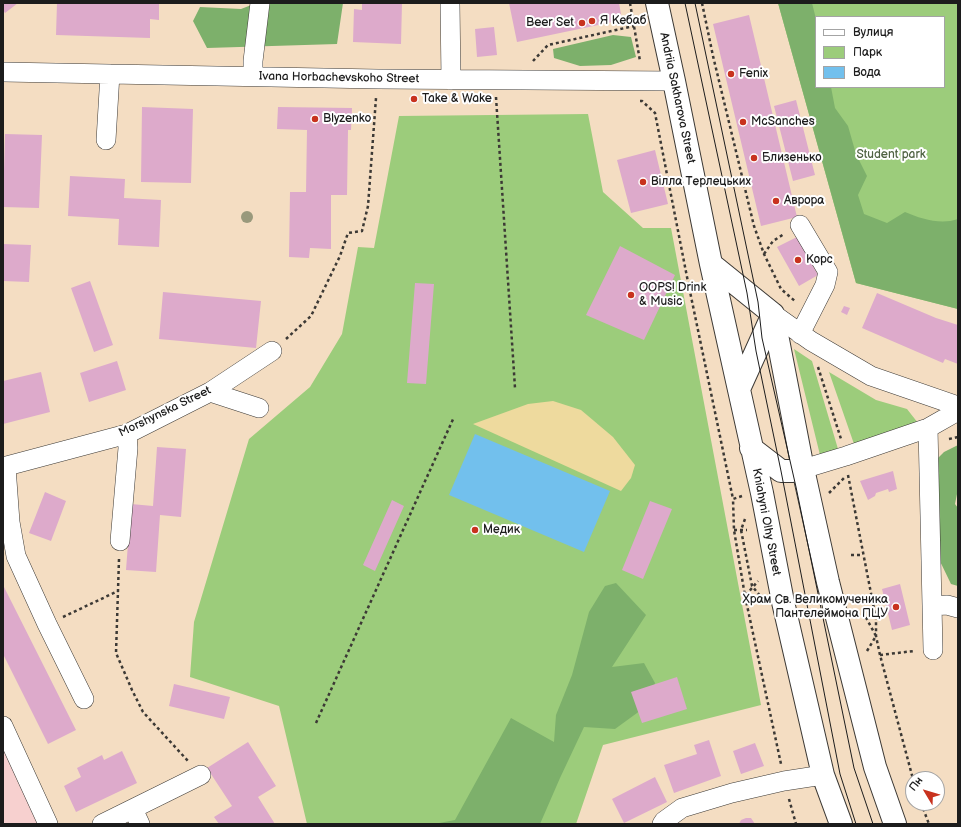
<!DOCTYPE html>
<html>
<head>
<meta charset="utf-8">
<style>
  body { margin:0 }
  #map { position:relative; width:961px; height:827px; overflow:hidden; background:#f4ddc2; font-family:"Balsamiq Sans",sans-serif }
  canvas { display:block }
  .frame { position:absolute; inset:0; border:4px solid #1c1c1c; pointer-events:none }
  .legend { position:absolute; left:815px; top:16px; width:130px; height:72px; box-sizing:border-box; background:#fff; border:1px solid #a4a4a4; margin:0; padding:5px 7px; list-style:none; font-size:12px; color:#1c1c1c }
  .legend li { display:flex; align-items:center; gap:8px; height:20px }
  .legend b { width:20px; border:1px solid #a4a4a4 }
  .north { position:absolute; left:905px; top:771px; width:40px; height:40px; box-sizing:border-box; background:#fff; border:1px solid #a4a4a4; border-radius:50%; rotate:308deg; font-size:11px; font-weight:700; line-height:16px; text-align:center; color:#1c1c1c }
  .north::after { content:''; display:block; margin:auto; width:14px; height:18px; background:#c8321e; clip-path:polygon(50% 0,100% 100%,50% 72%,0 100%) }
</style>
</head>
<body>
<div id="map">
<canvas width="961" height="827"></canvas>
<div class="frame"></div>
<ul class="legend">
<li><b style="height:5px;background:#fff"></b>Вулиця</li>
<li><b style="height:11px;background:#9ccc7b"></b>Парк</li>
<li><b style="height:11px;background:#72c0ed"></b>Вода</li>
</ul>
<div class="north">Пн</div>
</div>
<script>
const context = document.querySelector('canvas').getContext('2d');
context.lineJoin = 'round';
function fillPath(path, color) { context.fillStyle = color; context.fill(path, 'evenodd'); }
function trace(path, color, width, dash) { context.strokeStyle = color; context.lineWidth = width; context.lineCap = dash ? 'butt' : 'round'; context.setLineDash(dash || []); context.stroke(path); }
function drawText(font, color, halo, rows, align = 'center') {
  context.font = font + ' "Balsamiq Sans",sans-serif'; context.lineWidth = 4; context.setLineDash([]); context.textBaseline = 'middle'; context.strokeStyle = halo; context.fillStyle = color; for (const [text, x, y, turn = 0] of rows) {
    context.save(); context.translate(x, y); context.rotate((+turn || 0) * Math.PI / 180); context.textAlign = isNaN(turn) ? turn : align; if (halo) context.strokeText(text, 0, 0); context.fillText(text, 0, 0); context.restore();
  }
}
const built = new Path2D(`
  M3,748L41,824H3Z`);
const green = new Path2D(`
  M778,3H958V309L856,283ZM816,17H944V87H816Z
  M588,114L603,192L643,228H671L761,705L603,745L576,824H307L279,706L190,677L194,622L249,439L310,387L342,334L358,247L374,248L399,116Z
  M794,349L812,361L838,449L820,455Z
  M829,372L876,400L907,409L918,423L854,444Z`);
const forest = new Path2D(`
  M254,3H343L337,44L207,48L193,21L200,7L241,9L254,4Z
  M778,3H812L816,19V87H831L835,108L848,126L856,154L867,176L858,195L864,214L887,223L905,212C921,219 941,225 958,219V309L856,283Z
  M613,35L631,37L636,57L611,65L580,66L554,58L553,49Z
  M958,445V489L955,504L958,508V586L951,584L936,553L938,458L944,452Z
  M616,583L646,615L612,667L644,663L655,683L648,705L615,729L584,727L560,778L540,824H434L455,820L511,718L554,742L556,715L572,675L589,612L605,586Z`);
const sand = new Path2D(`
  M553,401L581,410L613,437L635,465L631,478L621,491L473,424L528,404Z`);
const water = new Path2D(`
  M475,434L610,491L584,552L449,495Z`);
const building = new Path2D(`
  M3,3H18L5,13L3,10Z
  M57,3H159V20L150,19V38L56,35Z
  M362,3H402L401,44L353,42L354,9L362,10Z
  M509,3H619L622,20L517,42Z
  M749,15L797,217L761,226L713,24Z
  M494,27L497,55L477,57L475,29Z
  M796,100L815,175L793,181L774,106Z
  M142,107L193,109L191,183L141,182Z
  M278,107L352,108L351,130H348L347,195H331V249L310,248L309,258L289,257L290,192H306L307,130L277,129Z
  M5,134L42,135L39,208L3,207Z
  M655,150L668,204L631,213L617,160Z
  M70,176L125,179L124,198L161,200L159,247L118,245L119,219L68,216Z
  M797,237L818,275L799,286L777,247Z
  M3,244L31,245L29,282L3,281Z
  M620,246L675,275L644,340L586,315Z
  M90,281L113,345L94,352L71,288Z
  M415,283L434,284L426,384L407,383Z
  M163,292L261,301L256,348L159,339Z
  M877,293L936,318L958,325V364L945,359L943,363L862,328Z
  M844,306L850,308L847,315L841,312Z
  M117,361L126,390L89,402L80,373Z
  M41,372L50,412L3,424V381Z
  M157,447L186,449L181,517L160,515L156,572L126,570L131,504L153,506Z
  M893,471L897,489L889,492L888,489L876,493L875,496L868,500L860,481Z
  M45,492L66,501L51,541L29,533Z
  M392,500L404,506L375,571L363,565Z
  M650,501L672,509L643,579L622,570Z
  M900,584L910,625L892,630L882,589Z
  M3,585L76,730L48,744L3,654Z
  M677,677L687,709L642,723L631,692Z
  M174,684L230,697L224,719L169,706Z
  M709,740L721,776L674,793L664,765L697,754L694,745Z
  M248,742L276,786L258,797L275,824H219L214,817L232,806L207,768Z
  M755,743L764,766L741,774L733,751Z
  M122,751L137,783L76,812L64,786L81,777L77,768L102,755L104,760Z
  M655,777L667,802L624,823L612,799Z
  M746,818H751L755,824H739L741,820Z`);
const path = new Path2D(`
  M630,3L640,61
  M702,3L713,56L754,226L764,254L781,289L796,302
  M533,61L548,45L634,26
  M496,97L515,388
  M640,101H642L655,113L688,282L733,499
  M764,254L773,241L784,234
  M286,339L311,316L340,256L348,233L362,231L368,206L376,98
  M818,367L841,439
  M949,439L958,437
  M848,475L876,619V636L880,655L913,779
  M829,493L845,477
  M742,496L733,499L734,530L745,596L781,764
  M745,519L741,530L752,586L761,597
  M734,530H747
  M851,555H863
  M119,559L116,653L132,690L143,712L188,761
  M746,595L758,581
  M863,612L876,636
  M63,617L118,591
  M867,651L876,636
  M880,655L914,651
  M316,723L454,417
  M789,799L796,824
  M921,803L929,824`);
const minor = new Path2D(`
  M450,3L451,80
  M3,72L378,79L674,81
  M253,76V61L260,3
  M106,140L110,74
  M773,314L811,341L871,376L958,406
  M800,334L825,285L828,272L800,225
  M210,392L259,408
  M928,428L933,650
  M3,467L127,434L210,392L272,351
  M6,467L10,522L16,556L47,624L84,699
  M803,469L846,456L928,428L958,411
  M120,541L128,448L127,434
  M932,606L947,605L958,608
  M3,726L48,824
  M133,809L140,824
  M102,824L201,775
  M662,824L664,821L682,808L732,793L784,781L823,775`);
const major = new Path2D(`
  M657,3L674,81L711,264L762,493L783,602L823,775L841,824
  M711,264L773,314
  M773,314L803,469L828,582L875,767L895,824
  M739,389L773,314
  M751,448L781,471H792L803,469`);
const tram = new Path2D(`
  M685,3L747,293L756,351L781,471L840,774L856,824
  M695,3L758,302L762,338L796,487L854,768L873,824`);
const trees = [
  [247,217]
];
const markers = [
  [592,21,4,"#c8321e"],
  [582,23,4,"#c8321e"],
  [731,74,4,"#c8321e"],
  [414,99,4,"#c8321e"],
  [315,119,4,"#c8321e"],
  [743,122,4,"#c8321e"],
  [754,158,4,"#c8321e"],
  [643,182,4,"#c8321e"],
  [776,201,4,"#c8321e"],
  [798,260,4,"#c8321e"],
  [631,295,4,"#c8321e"],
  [475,530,4,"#c8321e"],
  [896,607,4,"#c8321e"]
];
const poiNames = [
  ["Я Кебаб",600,21],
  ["Beer Set",574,23,"right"],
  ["Fenix",739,74],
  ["Take & Wake",422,99],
  ["Blyzenko",323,119],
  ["McSanches",751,122],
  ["Близенько",762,158],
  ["Вілла Терлецьких",651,182],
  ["Аврора",784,201],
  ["Корс",806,260],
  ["OOPS! Drink",639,288],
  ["& Music",639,302],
  ["Медик",483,530],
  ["Храм Св. Великомученика",888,600,"right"],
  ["Пантелеймона ПЦУ",888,614,"right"]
];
const streetNames = [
  ["Ivana Horbachevskoho Street",339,78,1],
  ["Andriia Sakharova Street",677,98,78],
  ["Morshynska Street",165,412,-26],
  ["Kniahyni Olhy Street",766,522,79]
];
const parkNames = [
  ["Student park",891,155]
];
fillPath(built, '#f7d0cf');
fillPath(green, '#9ccc7b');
fillPath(forest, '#7db06b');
fillPath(sand, '#eeda9e');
fillPath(water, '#72c0ed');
fillPath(building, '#ddaacb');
trace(minor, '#3c3935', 20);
trace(major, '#3c3935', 24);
trace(path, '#3c3935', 2.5, [3, 3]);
trace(minor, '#fff', 19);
trace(major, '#fff', 22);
trace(tram, '#1c1c1c', 1);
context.fillStyle = '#99997c';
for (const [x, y] of trees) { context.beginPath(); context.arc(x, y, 6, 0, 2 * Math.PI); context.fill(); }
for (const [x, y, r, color] of markers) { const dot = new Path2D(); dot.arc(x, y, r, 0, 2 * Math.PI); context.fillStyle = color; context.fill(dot); trace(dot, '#fff', 1.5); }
drawText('12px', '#1c1c1c', '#fff', poiNames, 'left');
drawText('12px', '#1c1c1c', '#fff', streetNames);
drawText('12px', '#4f6242', '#fff', parkNames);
</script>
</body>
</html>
